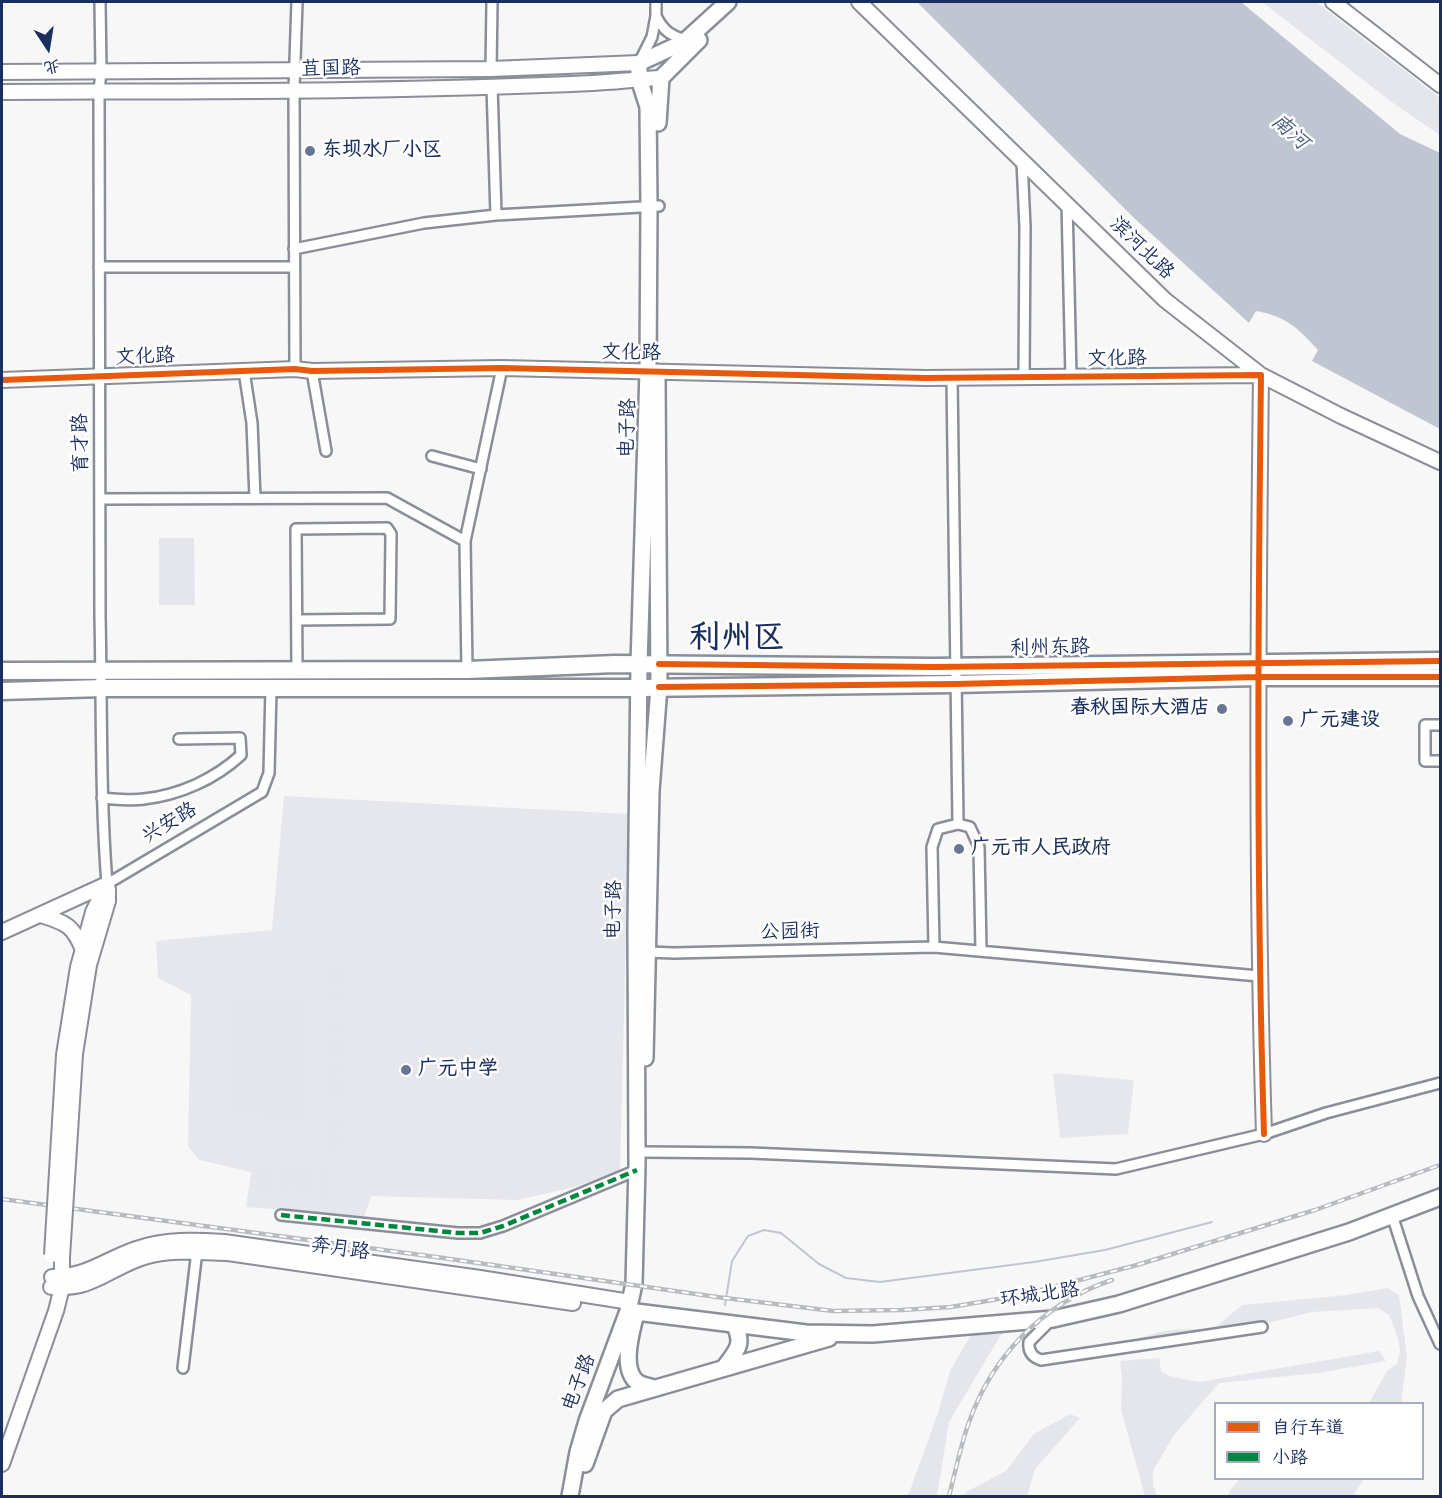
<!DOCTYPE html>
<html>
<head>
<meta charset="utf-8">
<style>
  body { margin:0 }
  #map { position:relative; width:1442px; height:1498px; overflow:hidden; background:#f7f7f8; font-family:Mynerve,"LXGW WenKai TC",sans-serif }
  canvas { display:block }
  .frame { position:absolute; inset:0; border:3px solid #1b2f5e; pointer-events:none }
  .legend { position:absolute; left:1214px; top:1402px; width:210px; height:78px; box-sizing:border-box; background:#fff; border:2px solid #a4acbf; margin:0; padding:8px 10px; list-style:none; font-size:18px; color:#1b2f5e }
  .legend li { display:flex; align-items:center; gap:12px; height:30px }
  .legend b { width:30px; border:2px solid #a4acbf }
  .north { position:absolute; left:18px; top:18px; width:60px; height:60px; -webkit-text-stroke:4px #fff; paint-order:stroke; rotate:168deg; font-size:16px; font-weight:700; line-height:24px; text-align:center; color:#1b2f5e }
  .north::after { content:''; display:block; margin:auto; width:21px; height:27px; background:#1b2f5e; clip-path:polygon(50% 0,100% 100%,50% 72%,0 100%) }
</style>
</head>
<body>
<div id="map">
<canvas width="1442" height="1498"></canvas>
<div class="frame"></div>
<ul class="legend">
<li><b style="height:8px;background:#e8590c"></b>自行车道</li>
<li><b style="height:8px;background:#00873e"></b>小路</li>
</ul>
<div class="north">北</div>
</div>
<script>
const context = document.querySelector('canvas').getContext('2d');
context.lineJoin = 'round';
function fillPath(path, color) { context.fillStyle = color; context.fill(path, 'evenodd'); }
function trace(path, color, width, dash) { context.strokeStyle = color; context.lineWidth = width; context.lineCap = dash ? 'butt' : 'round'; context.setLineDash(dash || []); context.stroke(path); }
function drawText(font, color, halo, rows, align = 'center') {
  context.font = font + ' Mynerve,"LXGW WenKai TC",sans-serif'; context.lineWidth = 5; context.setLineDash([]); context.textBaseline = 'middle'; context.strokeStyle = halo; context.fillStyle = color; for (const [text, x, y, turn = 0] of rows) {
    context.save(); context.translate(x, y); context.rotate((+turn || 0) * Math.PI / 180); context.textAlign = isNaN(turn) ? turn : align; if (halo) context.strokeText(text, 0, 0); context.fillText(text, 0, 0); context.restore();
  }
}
const built = new Path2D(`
  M284,796L629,814L620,1172L574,1187L518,1200L371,1196L364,1217L246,1207L251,1172L199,1160L188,1146L191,995L158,978L156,941L272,930Z
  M1053,1073L1134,1080L1128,1134L1060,1138Z`);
const green = new Path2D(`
  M1262,2H1316L1440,98V135L1393,103Z
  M159,538H194L195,605H159Z
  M329,968H345V985L329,986Z
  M329,988H345V1006H329Z
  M228,994L309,996L307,1119L226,1118Z
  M344,1018L345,1036H329L328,1019Z
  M344,1038V1056H328V1039Z
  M328,1058H344L345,1075L329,1076Z
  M328,1077H344V1095H328Z
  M327,1114H343V1131L327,1132Z
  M327,1133H343V1151H327Z
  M257,1165L275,1166L274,1198H257Z
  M277,1165H295L294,1198L277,1197Z
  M297,1166H314V1198H296Z
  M316,1167H334L333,1200L316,1199Z
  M1387,1288L1399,1295L1407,1357L1401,1403H1369L1387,1371L1397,1364L1400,1351L1398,1338L1389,1315L1378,1308L1312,1312L1260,1325L1131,1343C1147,1333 1167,1330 1185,1329C1195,1328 1204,1332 1213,1328C1222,1324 1233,1311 1243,1305L1347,1295Z
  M973,1331L1002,1333L949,1422L937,1496H908L938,1413L950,1371Z
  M1379,1351L1386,1361L1318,1373L1219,1383L1174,1435L1153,1471V1485L1157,1496H1145L1121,1410L1122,1378L1120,1361L1159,1358L1161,1371L1172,1377L1200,1382Z
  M1070,1414L1080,1418L1035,1469L1027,1496H964L966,1492L1006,1471L1034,1434Z
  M1240,1479V1478L1364,1479L1353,1496H1228L1231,1489Z`);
const water = new Path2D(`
  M917,2H1241L1400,134L1440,153V429L1312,361L1318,350C1299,329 1286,316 1256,311L1249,323L1134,218Z`);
const stream = new Path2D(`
  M725,1305L732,1261L748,1236L764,1230L781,1233L819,1264L846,1278L880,1282L1034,1262L1105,1250L1212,1222`);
const street = new Path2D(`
  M100,2L101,71L99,92L100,616C102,706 100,795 107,884L262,792L269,773L271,688
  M656,16V2
  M640,61L652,37L656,16C663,30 670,36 687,40
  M491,69L492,2
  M492,86L496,215
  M1022,161L1025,227L1024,378
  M1067,203L1071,377
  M294,249L424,223L496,215L659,206
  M99,267H294
  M295,369L294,90L297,2
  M244,371L252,423L255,498
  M312,371L326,451
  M952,378L958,824
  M432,456L481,469
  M100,499L387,498L465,541
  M297,620L390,619L391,534L387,528L296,529L297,670
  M467,670L465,541L502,368
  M1440,725H1425V761H1440
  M102,798C116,799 131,801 144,799C180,795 215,779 241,755L240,738L179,739
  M981,951L979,847L970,827L958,824L938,829L932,847L934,947L1259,976
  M648,952L674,953L934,947
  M644,1152L751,1153L1116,1169L1264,1134L1326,1113L1440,1083
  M281,1215L458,1233H480L503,1226L637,1170
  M1392,1215L1418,1296L1440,1344
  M1051,1320L1029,1342C1028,1351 1032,1357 1041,1360L1262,1327
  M183,1368L197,1251`);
const secondary = new Path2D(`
  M859,2L1165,300L1261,375L1341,416L1440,462
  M1333,2L1440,85
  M2,72L491,69L639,63
  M2,92C198,91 396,92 593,83C615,82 638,79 661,78
  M2,380L295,369L312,371L502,368L925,378L1261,375C1258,628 1256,881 1264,1134
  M41,915C66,923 73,925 83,950
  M2,932L107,884
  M75,1054L89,965L108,901V889
  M64,1055L78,967L93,912L107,884
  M52,1277C89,1276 104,1260 136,1249C165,1239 194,1240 224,1242L480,1278L630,1302
  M51,1287C62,1287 73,1288 84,1284C104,1278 123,1263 144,1257C171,1249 199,1252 228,1253L573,1303
  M2,1464L56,1311L62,1287V1257`);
const primary = new Path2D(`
  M658,123L661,78L699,40
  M645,1058L651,791L659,687L657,378
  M628,1311L806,1333L873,1334L1053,1319L1119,1304L1349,1232L1440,1197
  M636,1313C632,1330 620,1368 637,1382C641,1385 650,1387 655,1388
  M724,1368C736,1351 745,1345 734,1324
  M585,1464L604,1411L618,1399L829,1338
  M570,1496L578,1452L587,1421L628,1311L634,1284L637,1165L636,927L639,664L648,371L649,206L648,107L639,79V63L684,42L728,2`);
const highway = new Path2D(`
  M2,671L467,670L615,664L934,667L1440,661
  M2,691L103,688H640L955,684L1258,677H1440`);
const rail = new Path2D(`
  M2,1199L436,1257L717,1297L833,1311L902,1310L951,1307L1022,1295L1137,1265L1315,1210L1440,1165
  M949,1496C955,1473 960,1448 968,1425C991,1357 1043,1303 1112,1280`);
const secondaryBridge = new Path2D(`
  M52,1255L64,1055
  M62,1257L75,1054`);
const quiet = new Path2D(`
  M281,1215L458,1233H480L503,1226L637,1170`);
const cycleway = new Path2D(`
  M2,380L295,369L312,371L502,368L925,378L1261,375C1258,628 1256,881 1264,1134
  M659,664L934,667L1440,661
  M659,687L955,684L1258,677H1440`);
const markers = [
  [310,151,6,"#687594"],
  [1222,709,6,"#687594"],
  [1288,721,6,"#687594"],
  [959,849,6,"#687594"],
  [406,1070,6,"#687594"]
];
const streetNames = [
  ["苴国路",331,70,-1],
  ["滨河北路",1141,249,44],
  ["文化路",631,354,1],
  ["文化路",145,358,-2],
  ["文化路",1117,360,-1],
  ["电子路",629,428,-88],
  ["育才路",82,443,-91],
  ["利州东路",1050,649,-1],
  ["兴安路",170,824,-31],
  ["电子路",615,910,-89],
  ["公园街",790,933,-1],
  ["奔月路",340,1250,8],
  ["环城北路",1040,1296,-8],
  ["电子路",580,1383,-69]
];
const poiNames = [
  ["东坝水厂小区",322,151],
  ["春秋国际大酒店",1210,709,"right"],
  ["广元建设",1300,721],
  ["广元市人民政府",971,849],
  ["广元中学",418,1070]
];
const waterNames = [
  ["南河",1289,133,42]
];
const townNames = [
  ["利州区",737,640]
];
fillPath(built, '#e6e7ec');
fillPath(green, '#e5e6ec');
fillPath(water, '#c0c5d2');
trace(stream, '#c0c5d2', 2);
trace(street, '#8a8e97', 14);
trace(secondary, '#8a8e97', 18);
trace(primary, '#8a8e97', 20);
trace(highway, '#8a8e97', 21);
trace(street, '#fefefe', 9);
trace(secondary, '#fefefe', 14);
trace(primary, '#fefefe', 15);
trace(highway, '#fefefe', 16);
trace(rail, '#b8bbc0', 4.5);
trace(rail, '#fff', 2, [7]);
trace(secondaryBridge, '#8a8e97', 18, []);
trace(secondaryBridge, '#fefefe', 14);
trace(quiet, '#00873e', 4.5, [9, 4.5]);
trace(cycleway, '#e8590c', 6);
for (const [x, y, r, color] of markers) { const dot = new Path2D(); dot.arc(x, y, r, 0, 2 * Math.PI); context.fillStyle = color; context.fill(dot); trace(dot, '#fff', 2); }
drawText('20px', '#1b2f5e', '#fff', streetNames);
drawText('bold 20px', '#1b2f5e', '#fff', poiNames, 'left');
drawText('italic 21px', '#4d5c81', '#fff', waterNames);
drawText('bold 32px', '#1b2f5e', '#fff', townNames);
</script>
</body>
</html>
